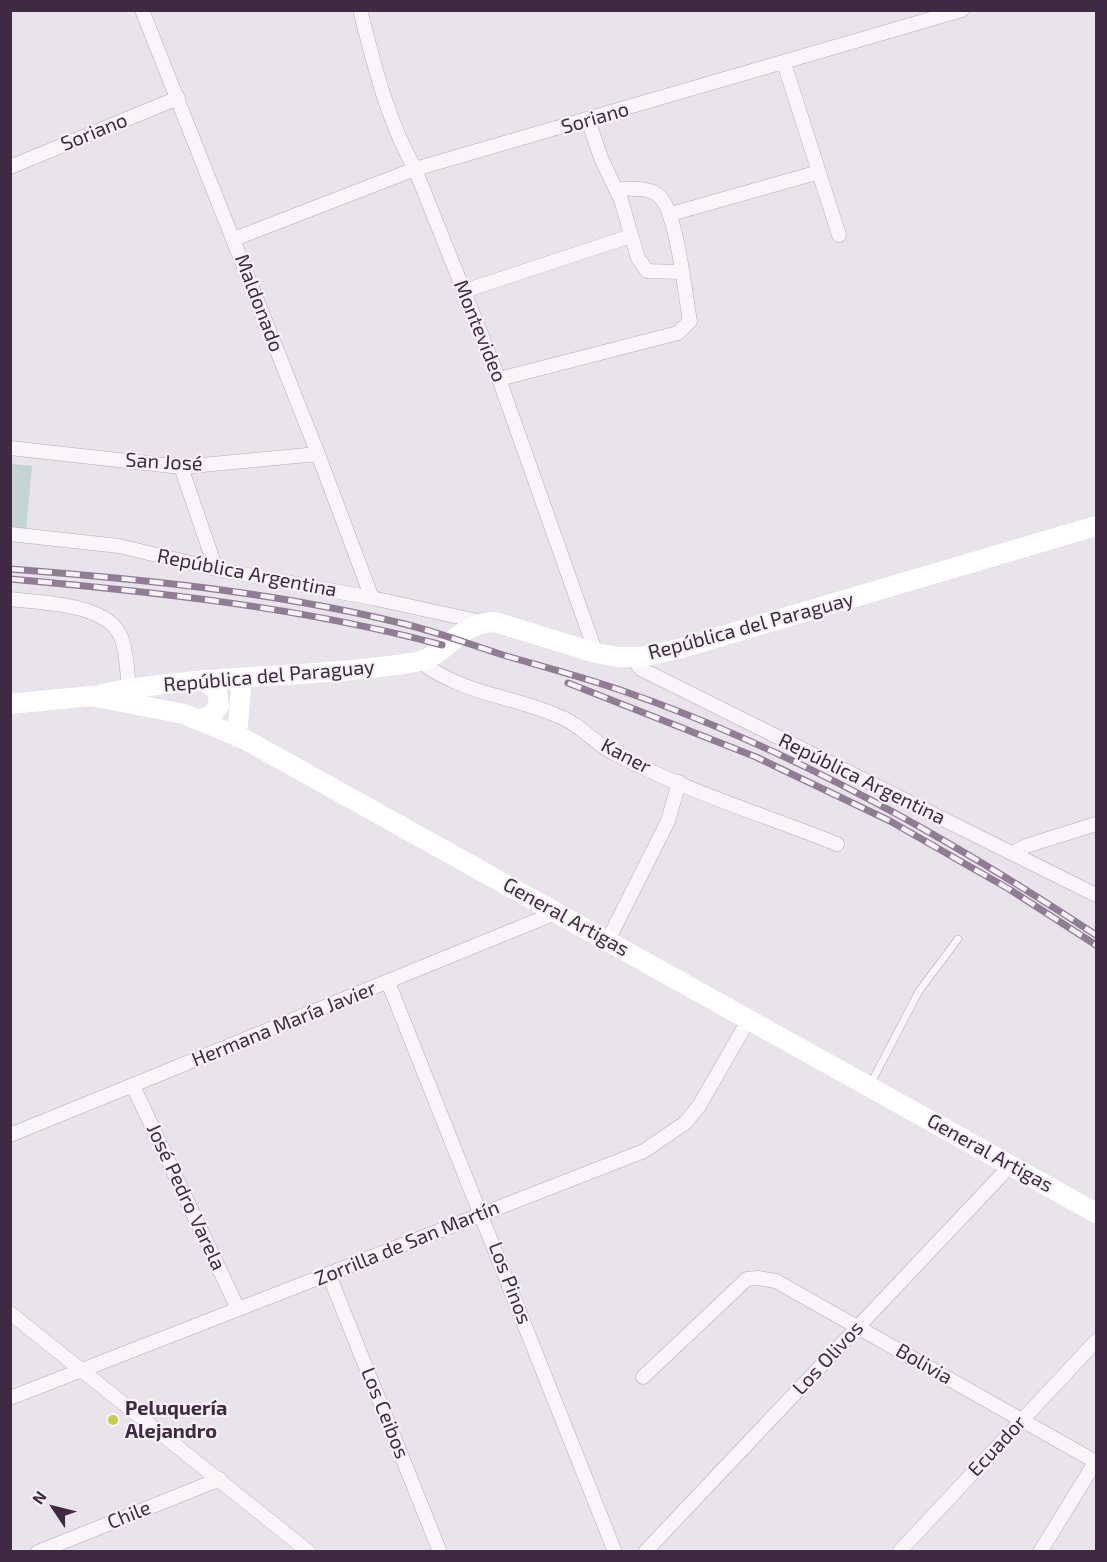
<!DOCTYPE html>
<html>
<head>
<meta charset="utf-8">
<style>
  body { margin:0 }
  #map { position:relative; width:1107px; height:1562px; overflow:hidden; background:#e9e3eb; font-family:"Exo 2",sans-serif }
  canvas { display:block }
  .frame { position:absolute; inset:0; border:12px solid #402a43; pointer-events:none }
  .north { position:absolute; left:24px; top:1478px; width:60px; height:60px; -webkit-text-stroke:4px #f7f2f8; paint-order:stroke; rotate:305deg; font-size:16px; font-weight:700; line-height:24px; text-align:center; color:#402a43 }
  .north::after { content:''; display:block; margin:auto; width:21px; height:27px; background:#402a43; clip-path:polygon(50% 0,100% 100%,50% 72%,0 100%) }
</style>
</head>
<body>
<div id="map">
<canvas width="1107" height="1562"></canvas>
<div class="frame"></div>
<div class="north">N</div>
</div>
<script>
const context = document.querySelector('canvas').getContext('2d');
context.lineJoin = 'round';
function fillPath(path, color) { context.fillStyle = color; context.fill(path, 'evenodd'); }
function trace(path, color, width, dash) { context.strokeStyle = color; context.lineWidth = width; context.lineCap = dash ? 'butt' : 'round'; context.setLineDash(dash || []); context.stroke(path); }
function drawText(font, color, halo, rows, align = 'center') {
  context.font = font + ' "Exo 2",sans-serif'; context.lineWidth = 4.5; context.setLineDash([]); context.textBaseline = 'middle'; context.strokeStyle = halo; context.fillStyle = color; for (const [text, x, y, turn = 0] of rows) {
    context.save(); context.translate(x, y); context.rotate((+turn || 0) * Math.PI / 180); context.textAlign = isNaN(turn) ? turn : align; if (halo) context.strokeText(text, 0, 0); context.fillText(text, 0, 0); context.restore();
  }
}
const green = new Path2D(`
  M11,464L32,466L26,531L11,529Z`);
const lane = new Path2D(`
  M870,1085L919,991L958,939`);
const street = new Path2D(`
  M142,10L318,454L372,598
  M360,10C375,67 386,117 415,169L499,379L596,653
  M784,63L839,235
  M588,120L601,158L621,200L638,258L647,271L680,272
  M10,167L178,98
  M671,214L819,172
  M234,239L415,169L962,10
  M464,291L631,236
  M499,379L678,333L690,321C685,294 677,214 660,197C649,186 630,189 616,189
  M10,448L181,467L318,454
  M181,467L216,569
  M10,534L119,546L216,569L372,598L482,622
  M10,599C42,603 107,603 121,637C127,652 127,673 129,688
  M632,657L641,669L651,674L1096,895
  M419,661C466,696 513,695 563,718C582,726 594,743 612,752C680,789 764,815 837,844
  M1013,853L1026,846L1096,824
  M608,940L668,821L679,782
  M388,982L615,1552
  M133,1086L238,1309
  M10,1135L558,912
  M329,1275L440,1552
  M10,1313L309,1552
  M643,1377L747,1279L758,1278L776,1281L1096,1462
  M10,1398L644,1151L685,1123L699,1106L749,1019
  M38,1552L220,1479
  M645,1552L1011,1165
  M899,1552L1096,1341
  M1040,1552L1096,1461`);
const secondary = new Path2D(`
  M102,694C206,673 312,679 416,662C449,656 456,623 495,622L596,653L618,657H641L678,649L1096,526
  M10,704L91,696L184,714L246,740L1096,1213
  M194,719C206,719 212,716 219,706L217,691L203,680
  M238,725L241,690`);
const rail = new Path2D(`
  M10,569C139,579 266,591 392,621C429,629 466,643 503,655C544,667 586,678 626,692C793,750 949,838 1096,935
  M10,579C156,592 300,607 442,645
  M568,683L756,757L890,821L1009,889L1096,945`);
const markers = [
  [113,1420,6,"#c6cf48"]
];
const streetNames = [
  ["Soriano",595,118,-16],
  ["Soriano",94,132,-22],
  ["Maldonado",259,303,69],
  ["Montevideo",480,331,68],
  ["San José",164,462,3],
  ["República Argentina",247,573,11],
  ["República del Paraguay",751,626,-15],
  ["República del Paraguay",269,676,-5],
  ["Kaner",626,756,28],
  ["República Argentina",862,779,26],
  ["General Artigas",566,917,29],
  ["Hermana María Javier",284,1024,-22],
  ["General Artigas",990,1153,29],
  ["José Pedro Varela",186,1197,65],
  ["Zorrilla de San Martín",407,1243,-22],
  ["Los Pinos",510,1283,69],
  ["Los Olivos",828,1358,-47],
  ["Bolivia",924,1364,30],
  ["Los Ceibos",385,1413,68],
  ["Ecuador",997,1446,-47],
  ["Chile",129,1515,-22]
];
const poiNames = [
  ["Peluquería",125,1408],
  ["Alejandro",125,1431]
];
fillPath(green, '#c4d5d4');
trace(lane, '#b6acb9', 8);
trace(street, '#b6acb9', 15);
trace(lane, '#f9f5f9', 7);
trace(street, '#f9f5f9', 14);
trace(secondary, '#fff', 20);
trace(rail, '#917c95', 7);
trace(rail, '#f7f2f8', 4.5, [14]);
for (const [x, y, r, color] of markers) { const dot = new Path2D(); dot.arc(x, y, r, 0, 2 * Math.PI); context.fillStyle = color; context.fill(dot); trace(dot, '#f7f2f8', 2); }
drawText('20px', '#402a43', '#f7f2f8', streetNames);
drawText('bold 20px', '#402a43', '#f7f2f8', poiNames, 'left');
</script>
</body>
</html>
